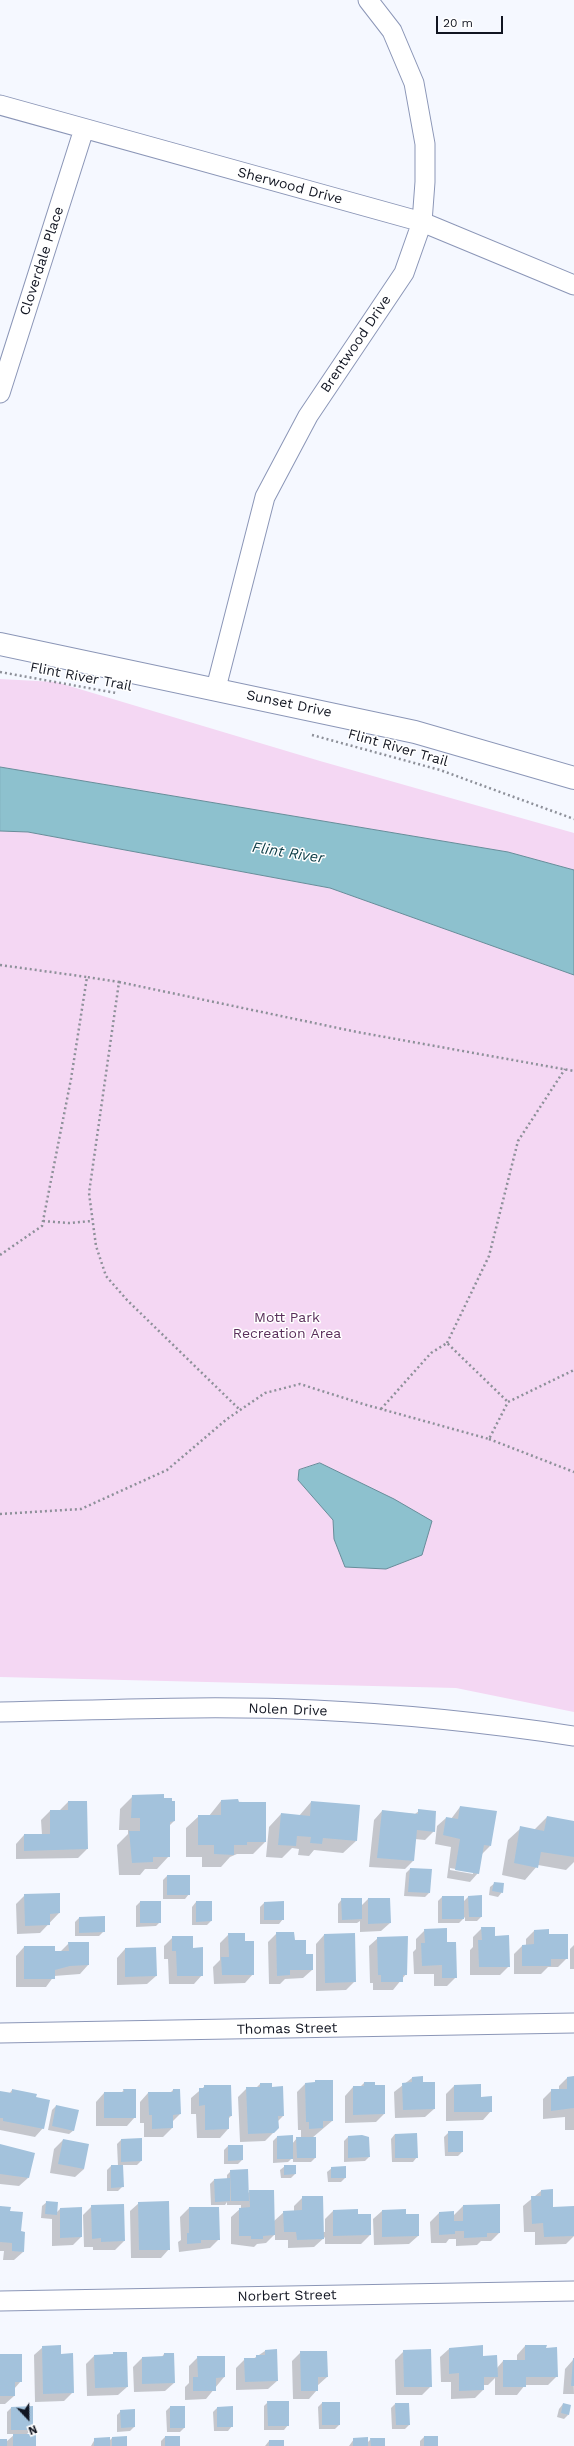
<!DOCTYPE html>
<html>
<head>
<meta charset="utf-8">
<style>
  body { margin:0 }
  #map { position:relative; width:574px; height:2446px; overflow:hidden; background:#f5f8ff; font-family:"Work Sans",sans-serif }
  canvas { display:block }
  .north { position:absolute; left:8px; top:2398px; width:40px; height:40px; -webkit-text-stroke:3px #fff; paint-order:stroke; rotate:158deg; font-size:11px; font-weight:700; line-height:16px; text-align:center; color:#111521 }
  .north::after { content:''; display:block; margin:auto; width:14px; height:18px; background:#111521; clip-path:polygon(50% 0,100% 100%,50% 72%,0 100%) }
  .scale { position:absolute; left:436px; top:16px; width:67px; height:18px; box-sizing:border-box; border:2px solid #111521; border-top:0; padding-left:5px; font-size:12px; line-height:14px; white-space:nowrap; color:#111521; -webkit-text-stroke:3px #fff; paint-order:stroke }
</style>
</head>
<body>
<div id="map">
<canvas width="574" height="2446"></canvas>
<div class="north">N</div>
<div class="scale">20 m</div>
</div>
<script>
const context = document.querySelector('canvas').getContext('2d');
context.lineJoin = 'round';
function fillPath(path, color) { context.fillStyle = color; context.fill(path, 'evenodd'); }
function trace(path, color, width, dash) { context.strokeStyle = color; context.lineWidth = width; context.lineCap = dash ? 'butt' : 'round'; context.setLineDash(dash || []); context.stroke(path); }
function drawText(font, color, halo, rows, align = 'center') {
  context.font = font + ' "Work Sans",sans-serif'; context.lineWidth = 3; context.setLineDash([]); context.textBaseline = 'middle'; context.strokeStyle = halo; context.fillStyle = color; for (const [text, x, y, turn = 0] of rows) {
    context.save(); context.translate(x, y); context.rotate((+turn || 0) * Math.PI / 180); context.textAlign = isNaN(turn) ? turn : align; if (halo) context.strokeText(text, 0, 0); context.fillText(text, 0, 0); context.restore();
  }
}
const green = new Path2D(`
  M0,679L56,682L320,761L574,833V870L508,852L0,767Z
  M0,831L28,832L330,888L574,975V1712L456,1688L0,1677Z`);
const water = new Path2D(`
  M0,767L508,852L574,870V975L330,888L28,832L0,831Z
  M320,1463L394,1499L432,1521L422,1555L386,1569L345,1567L334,1539L333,1520L298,1480L299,1470Z`);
const shadow = new Path2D(`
  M133,1796L163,1799L174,1821L169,1826V1856L157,1869H145L140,1875H119L117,1845L128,1834V1830H119L120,1809Z
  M221,1801L265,1803V1842L253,1854H237L230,1857L221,1867H202V1857H186V1828L199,1816H209Z
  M68,1802H86L87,1849L78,1858L16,1859V1844L24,1835H42L41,1820L50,1811H59Z
  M311,1802L356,1841L343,1853L314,1850L309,1856L298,1855L299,1849L292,1848L282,1858L266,1857L269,1827L281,1814L299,1816Z
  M460,1807L490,1846L481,1855L478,1873L470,1882L447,1878L451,1847L435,1844L437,1826L446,1818L451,1819ZM450,1868L473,1872V1874L450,1870Z
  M382,1811L415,1814L419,1811L434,1831L425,1840L415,1839L413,1861L405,1869L369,1867L374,1820Z
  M547,1817L574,1822V1862L566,1870L538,1865L525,1880L502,1875L508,1840L521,1828L534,1830Z
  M410,1869L429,1893L425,1897L404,1896L406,1873Z
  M167,1876H189V1894L185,1899H163V1880Z
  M495,1883L502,1892L498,1897L489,1895L490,1887Z
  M25,1895L59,1913L40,1933L17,1934L16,1904Z
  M469,1896L481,1917L477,1921H465V1917L459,1923H438V1901L442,1897L463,1902Z
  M342,1899L361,1906L368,1899H389L390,1923L381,1931L360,1932V1921L357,1923H338V1904Z
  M140,1902L160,1922L156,1926L136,1927V1906Z
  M196,1902L211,1921L207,1925H192V1907Z
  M283,1902V1919L279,1924H260V1907L264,1903Z
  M79,1918H104V1931L99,1936H75V1922Z
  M482,1928L494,1937L509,1966L500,1975H470V1950L473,1947V1937Z
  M425,1930L446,1943L456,1977L447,1986H434V1974H414L413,1952L416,1949V1939Z
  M534,1931L548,1935L567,1958L558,1967H548L541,1974H514V1954L522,1946L526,1945V1939Z
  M277,1933L294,1941L305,1955L312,1970L303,1978L285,1979L280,1984H269L268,1942Z
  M229,1934L244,1942L253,1974L245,1983L214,1984L213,1967L220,1960V1943Z
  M324,1935L355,1981L346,1990L316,1991V1944Z
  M173,1937L192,1949L202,1975L194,1984H169L168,1959H164V1946Z
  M378,1938L406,1974L393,1990H373V1983H370L369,1946Z
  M69,1943L88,1965L80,1974L54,1976L46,1987H16V1956L24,1947L60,1952Z
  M574,1945V1969H570V1949Z
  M125,1949L156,1976L147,1984L117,1985V1958Z
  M412,2078L422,2083L434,2109L425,2117L395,2118L394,2092Z
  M567,2078H574V2130H565V2117L543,2119V2099L552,2090H559V2086Z
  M306,2083L332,2121L312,2138L315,2158L311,2162H293V2157L288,2162L273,2163V2141L277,2137L292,2136V2144L297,2138H301V2130H298L297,2092Z
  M364,2083H374L384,2114L376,2122L345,2123V2096L353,2087H360Z
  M260,2084L271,2088L283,2116L278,2121V2128L265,2141L240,2142L238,2097L247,2088H256Z
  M205,2086L231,2116L228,2119V2129L220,2138H197L196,2114H191V2098Z
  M454,2086L480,2098L491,2111L483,2120L446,2121V2094Z
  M12,2090L35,2098L43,2128L35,2137L0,2130V2093L9,2094Z
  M124,2090L135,2117L127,2126H96V2102L104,2093H121Z
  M173,2090L180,2114L172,2122V2128L163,2137H144V2123H140V2102L148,2093H170Z
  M56,2106L74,2130L69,2134L48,2130L52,2110Z
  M449,2132L462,2152L458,2156H445L444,2137Z
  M395,2134L417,2157L413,2162H392L391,2139Z
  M348,2137L369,2157L365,2161L344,2162V2141Z
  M63,2140L84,2169L75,2177L50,2173L54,2149Z
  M121,2140L141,2161L137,2165H122V2187L118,2191H107V2170L111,2166H118L117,2144Z
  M0,2145L28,2178L19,2186L0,2184Z
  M228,2146H242V2160L238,2164H224V2150Z
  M285,2166L295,2174L291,2178H281L280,2170Z
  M332,2168L345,2178L341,2182H328L327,2172Z
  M231,2171L247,2194L250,2191L274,2221L284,2212L294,2211V2206L303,2197L323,2232H325V2219L333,2211L357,2215L370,2235L361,2244H325V2237L314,2247L288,2248V2240H275V2234L266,2243L257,2244L254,2247L231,2244V2217L241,2208V2205H227V2202L225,2205H211L210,2184L214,2180H227V2175Z
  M541,2191L552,2208L574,2207V2236L566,2244L535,2245V2232H524L523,2206Z
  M47,2202L56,2213L60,2209L81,2237L73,2245L52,2246V2219L41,2218L42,2206Z
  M139,2203L169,2249L161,2258H131L130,2211Z
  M92,2206L124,2241L115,2250H93V2247H84L83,2215Z
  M463,2206L499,2233L491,2241H481L477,2245L456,2246V2239H449L446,2243H431L430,2222L439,2213L453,2216Z
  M0,2207L9,2212L20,2232L23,2252L14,2260H3L4,2251H0Z
  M189,2208L219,2239L210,2248L179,2252L178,2242L181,2240L180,2217Z
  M382,2211L405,2215L418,2236L409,2244L374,2245L373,2219Z
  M482,2346V2357L497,2368L503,2361H517V2355L525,2346L545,2349L557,2376L548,2385H525L517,2395H495V2378L488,2385H483V2390L475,2398L451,2399V2382H441L440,2357L449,2349Z
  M43,2347L60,2355L73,2392L64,2401L35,2402L34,2355Z
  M265,2351L277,2381L268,2389L236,2390V2368L245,2359H253Z
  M404,2351L431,2386L422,2395H396L395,2360Z
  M301,2352H326L327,2377L317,2386V2390L309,2399H293L292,2361Z
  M164,2354L174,2383L165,2391L134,2392L133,2367L142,2358H161Z
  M0,2355L21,2381L14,2389V2396L5,2404H0Z
  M94,2356L127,2387L118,2395L87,2396L86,2364Z
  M198,2357L224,2377L206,2399L185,2400V2387L189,2383V2366Z
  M573,2360L574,2394H563L565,2369Z
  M268,2402L288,2425L284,2430H264V2406Z
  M322,2403L339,2425L335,2429H319L318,2407Z
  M395,2404L409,2425L405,2429H392L391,2408Z
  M563,2404L568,2415L564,2419L557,2417L559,2409Z
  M170,2407L184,2428L180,2432H167L166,2411Z
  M11,2408L32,2429L26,2435L35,2446H0V2440L6,2442L15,2434H7V2412Z
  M217,2408L232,2426L228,2431H214L213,2412Z
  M134,2410V2427L130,2431L117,2432V2415L121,2411Z
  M165,2437L179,2446H161V2441Z
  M424,2437L437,2446H420V2441Z
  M112,2438L126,2446H91L95,2439L109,2441Z
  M354,2439L367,2443L371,2439L384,2446H349Z
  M269,2441L283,2446H265Z`);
const building = new Path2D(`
  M164,1794V1798H172V1801H175V1821L170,1822V1857H153V1862L132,1863L129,1831H140V1818H131L132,1795Z
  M238,1799L239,1802H266V1842H247V1845H234V1855L214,1854V1845H198V1815H221V1800Z
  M68,1801H87L88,1849L24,1851V1834H50V1810H68Z
  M311,1801L360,1805L357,1841L323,1838L322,1844L310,1843L311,1837L297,1836L296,1846L278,1845L281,1813L310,1816Z
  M460,1806L497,1811L491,1846L484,1845L479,1874L455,1870L460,1839L443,1835L446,1817L458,1819Z
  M418,1809L436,1811L435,1832L417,1830L414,1861L377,1858L382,1810L418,1814Z
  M547,1816L574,1821V1857L541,1852L538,1868L514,1863L520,1826L544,1831Z
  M410,1868L432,1869L430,1893L408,1892Z
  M167,1875H190V1895H167Z
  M494,1882L504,1883L503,1893L492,1891Z
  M60,1893V1913L50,1914V1925L25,1926L24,1894Z
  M482,1895V1917H469L468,1896Z
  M442,1896H464V1919H442Z
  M341,1898H362V1919L342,1920Z
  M368,1898H390L391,1923L368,1924Z
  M140,1901H161V1923H140Z
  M196,1901H212V1921L196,1922Z
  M284,1901V1920H264V1902Z
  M105,1916V1932L79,1933V1917Z
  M481,1927H495V1936L509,1935L510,1967H479L478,1940H482Z
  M447,1928V1942H456L457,1978H442V1965L422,1966L421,1943H425L424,1929Z
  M549,1929V1934H568V1959H551V1966H522V1945L534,1944V1930Z
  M276,1932H294L295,1940H306V1954H313V1970H290V1975L277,1976Z
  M228,1933H245V1941H254V1975H222L221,1957H229Z
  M355,1933L356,1982L325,1983L324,1934Z
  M172,1936H193V1948L203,1947V1976H177L176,1951H172Z
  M408,1936L407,1975H403V1982H381V1975H378L377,1937Z
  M68,1942H89V1965L70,1966L55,1970V1979H24V1946H55V1951H69Z
  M156,1947L157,1976L125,1977V1948Z
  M423,2076V2082H435V2109L403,2110L402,2083L412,2082V2077Z
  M574,2076V2108L551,2111V2089H567V2077Z
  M315,2080H333V2121H323V2128L309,2129V2122H306L305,2083L315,2082Z
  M364,2082H375V2085H385V2114L353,2115V2086H364Z
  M260,2083H272V2087L283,2086L284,2116H278L279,2128L274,2133L248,2134L246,2087H260Z
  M481,2084V2097L492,2096V2112H454V2085Z
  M204,2085H231L232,2116H229V2129L205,2130V2105L199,2106V2088H204Z
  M12,2089L37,2094L36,2097L50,2100L44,2129L3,2121V2118H0V2091L12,2093Z
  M123,2089H136V2118H104V2092H124Z
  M173,2089H180L181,2114L173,2115V2128L152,2129V2115H149L148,2092H173Z
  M56,2105L79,2110L74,2131L52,2126Z
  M448,2131H463V2152H448Z
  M417,2133L418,2158H395V2134Z
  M293,2135V2159H277V2136Z
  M362,2135L369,2137L370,2157L348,2158V2136Z
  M296,2137H316V2158H297Z
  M142,2138V2161L121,2162V2139Z
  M63,2139L89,2144L84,2169L58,2164Z
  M0,2144L35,2153L29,2178L0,2174Z
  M228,2145H243V2160L228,2161Z
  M111,2165H123L124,2187L111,2188Z
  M284,2165H296V2174L284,2175Z
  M346,2166V2178H331V2167Z
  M248,2169L249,2201H231L230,2170Z
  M230,2178V2201L215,2202L214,2179Z
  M553,2189V2207L574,2206V2236L544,2237L543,2223L532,2224L531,2196H541V2190Z
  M249,2190H274L275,2235L263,2236V2239H251V2236H239V2208L250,2207Z
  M302,2196H323L324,2239L297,2240L296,2232H284L283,2211L302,2210Z
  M46,2201L58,2202L57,2215L45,2214Z
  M169,2201L170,2250H139L138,2202Z
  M124,2204L125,2241L101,2242V2238L92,2239L91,2205Z
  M500,2204V2233H487V2237L464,2238V2231H455V2234L439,2235V2212L454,2211V2221H463V2205Z
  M0,2206L11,2207L10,2211L23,2212L21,2231L25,2232L24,2252L12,2251V2243L0,2242Z
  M82,2207V2237L60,2238V2208Z
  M189,2207H219L220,2240H201V2243L187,2244V2233H189Z
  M358,2209V2214H371V2235L333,2236V2210Z
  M406,2209V2214H419V2236L382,2237V2210Z
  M61,2345V2354L73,2353L74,2393L43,2394L42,2346Z
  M483,2345V2356L497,2355L498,2377H484V2390L459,2391V2373L449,2374V2348Z
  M525,2345H547L546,2348L557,2347L558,2377H526V2387H503V2360H525Z
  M277,2349L278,2381L245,2382L244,2358H256V2355H265V2350Z
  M431,2349L432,2387H404L403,2350Z
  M300,2351H327L328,2377H318V2391H301Z
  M113,2352H127L128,2387L95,2388L94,2355L113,2354Z
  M164,2353H174L175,2383L142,2384V2357L164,2356Z
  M0,2354H22V2382H15V2396H0Z
  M197,2356H225V2377L216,2378V2391H193V2377H198Z
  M573,2358H574V2386H571Z
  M267,2401H289V2426H268Z
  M322,2402H340V2425H322Z
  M395,2403H409L410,2425H396Z
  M563,2403L571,2405L569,2415L561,2413Z
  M33,2406V2430H11V2407Z
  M170,2406H185V2428H170Z
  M233,2406V2427H217V2407Z
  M135,2409V2427L121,2428L120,2410Z
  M13,2434H36V2446H13Z
  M127,2436V2446H112V2437Z
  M165,2436H180V2446H165Z
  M424,2436H438V2446H424Z
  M110,2437V2446H94V2438Z
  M368,2437V2446H353V2438Z
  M370,2438H385V2446H371Z
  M0,2439H7V2446H0Z
  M269,2440H284V2446H269Z`);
const path = new Path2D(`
  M0,672L116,693
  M312,735L440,770L574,819
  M0,965L87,977
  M119,982L357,1032L574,1071
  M43,1221L69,1223L92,1221
  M0,1255L42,1226L71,1079L87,977L119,982L89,1193L96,1246L106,1276L127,1300L240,1410
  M447,1343L489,1256L518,1141L565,1069
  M381,1409L431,1353L447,1343L508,1402
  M489,1439L574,1472
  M0,1514L81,1509L167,1470L227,1419L265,1393L300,1384L363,1404L489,1439L508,1402L574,1370`);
const minor = new Path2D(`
  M0,105L422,222L574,285
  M0,393L84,129
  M216,688L265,497L308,416L404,273L422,222L425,182V144L414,83L392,31L368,0
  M0,1712C105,1710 210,1705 315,1710C402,1714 488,1723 574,1736
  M0,2033L574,2023
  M0,2301L574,2291`);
const tertiary = new Path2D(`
  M0,644L415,732L574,778`);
const streetNames = [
  ["Sherwood Drive",290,186,15],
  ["Cloverdale Place",42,261,-72],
  ["Brentwood Drive",356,344,-56],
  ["Flint River Trail",81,677,11],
  ["Sunset Drive",289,704,12],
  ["Flint River Trail",398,748,16],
  ["Nolen Drive",288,1710,2],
  ["Thomas Street",287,2029,-1],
  ["Norbert Street",287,2296,-1]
];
const parkNames = [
  ["Mott Park",287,1318],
  ["Recreation Area",287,1334]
];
const waterNames = [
  ["Flint River",288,853,9]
];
fillPath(green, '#f4d7f3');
fillPath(water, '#8dc1ce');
trace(water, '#688d9a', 1);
fillPath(shadow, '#0003');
fillPath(building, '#a3c2dc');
trace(minor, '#8b96b7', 21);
trace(tertiary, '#8b96b7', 24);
trace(path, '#8d9099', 2.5, [2, 3]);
trace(minor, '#fff', 19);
trace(tertiary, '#fff', 22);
drawText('14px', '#111521', '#fff', streetNames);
drawText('14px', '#592f5a', '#fff', parkNames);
drawText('italic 15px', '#0a3b45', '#fff', waterNames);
</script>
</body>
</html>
